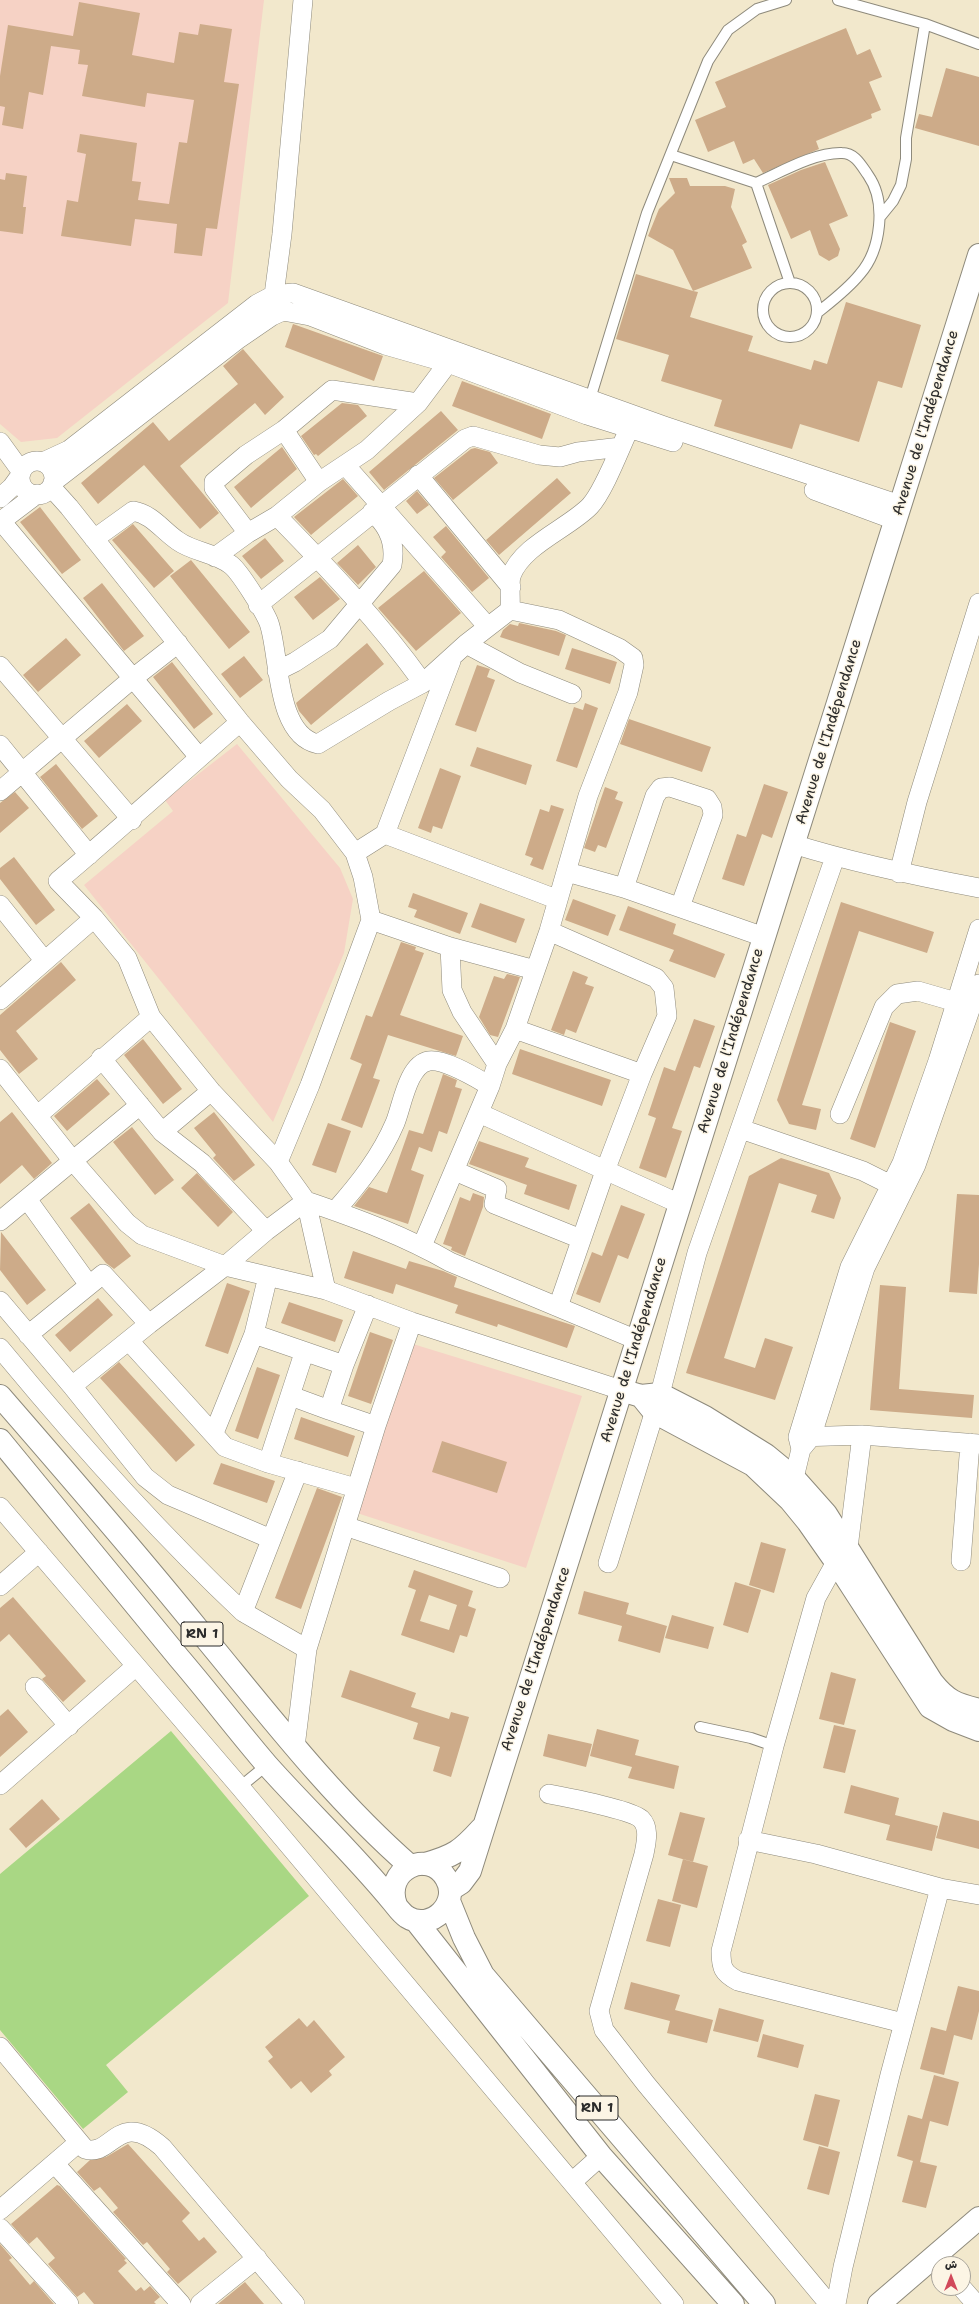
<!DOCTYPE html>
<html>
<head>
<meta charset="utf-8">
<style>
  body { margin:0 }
  #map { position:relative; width:979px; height:2304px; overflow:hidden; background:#f2e8cc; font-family:"Shantell Sans","Playpen Sans Arabic",sans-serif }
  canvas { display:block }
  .north { position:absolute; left:931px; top:2256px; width:40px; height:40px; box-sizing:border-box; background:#fcf5e5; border:1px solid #a8a49b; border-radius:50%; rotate:0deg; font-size:11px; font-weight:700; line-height:16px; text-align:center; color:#2b2b2b }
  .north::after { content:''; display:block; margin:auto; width:14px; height:18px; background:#d1495b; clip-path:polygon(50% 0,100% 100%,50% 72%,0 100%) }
</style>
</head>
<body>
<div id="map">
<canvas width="979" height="2304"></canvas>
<div class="north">ش</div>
</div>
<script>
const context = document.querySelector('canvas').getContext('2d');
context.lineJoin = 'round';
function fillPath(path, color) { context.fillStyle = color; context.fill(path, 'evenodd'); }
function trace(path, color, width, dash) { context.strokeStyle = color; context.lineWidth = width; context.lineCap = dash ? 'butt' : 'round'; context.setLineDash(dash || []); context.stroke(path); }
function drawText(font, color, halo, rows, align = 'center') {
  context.font = font + ' "Shantell Sans",sans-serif'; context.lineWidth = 3; context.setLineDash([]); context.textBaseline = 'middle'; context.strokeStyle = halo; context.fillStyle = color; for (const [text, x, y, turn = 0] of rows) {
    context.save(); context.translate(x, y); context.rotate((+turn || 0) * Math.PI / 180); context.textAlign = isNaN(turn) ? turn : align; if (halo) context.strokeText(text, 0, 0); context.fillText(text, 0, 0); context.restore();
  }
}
const built = new Path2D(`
  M0,0H264L228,303L57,438L21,442L0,424Z
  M237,744L340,868L353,899L344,953L273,1122L84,885L173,811L165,800Z
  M413,1344L582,1396L526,1568L357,1513Z`);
const green = new Path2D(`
  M171,1731L309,1896L106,2065L128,2092L83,2129L0,2030V1874Z`);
const building = new Path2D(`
  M79,2L140,13L132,55L174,63L179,32L198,35L200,24L232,29L224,82L239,84L217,229L206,228L202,256L174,253L177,224L135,219L131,246L61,236L67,200L78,202L86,154L77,152L80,134L137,143L132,181L141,182L138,200L169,204L179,142L187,143L194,100L147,93L145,107L82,96L88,65L78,64L80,50L51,46L43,95L29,92L23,129L2,125L5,107L0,106V76L8,25L73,36Z
  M846,28L857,55L870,49L882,77L869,82L881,110L871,114L872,118L816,141L819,149L763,173L754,159L743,164L734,141L708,152L695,120L726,107L715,82Z
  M946,68L979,77V146L915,128L919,114L932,117Z
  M825,162L848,216L829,224L840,249L838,256L829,261L819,255L810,230L791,239L768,185L801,170Z
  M6,173L27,176L23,207H26L23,234L0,231V179L5,180Z
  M669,178H687L690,186H725L735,189L731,207L747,242L742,245L752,268L693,291L698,292L690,317L753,336L748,351L811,370L814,360L827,364L846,302L921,325L902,388L878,381L859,442L800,424L792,449L714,426L722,400L661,381L669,355L616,339L636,274L693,291L673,250L648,236L659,209L675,193Z
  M293,324L383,356L374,381L285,347Z
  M243,349L284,397L265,415L255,403L180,466L219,513L200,529L144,465L98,504L81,483L153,422L169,441L238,384L223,366Z
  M462,381L551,414L542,439L452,406Z
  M342,403L358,405L367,416L318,456L316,454L314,455L301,436Z
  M441,411L458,430L384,490L369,472Z
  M282,447L297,469L251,508L234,487Z
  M475,448L490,452L498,463L453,500L434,478L471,449Z
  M557,478L571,493L499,555L486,540Z
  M343,479L358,496L311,535L294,517Z
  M417,491L429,505L417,514L406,501Z
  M40,507L81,560L62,574L20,522Z
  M133,524L174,571L154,588L112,540Z
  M446,526L489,578L472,592L441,557L446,552L433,537Z
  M265,538L284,561L261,579L242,556Z
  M358,545L376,567L358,585L337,563Z
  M191,560L250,632L229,649L170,576Z
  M424,571L461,613L416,651L378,608Z
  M320,577L340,599L313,620L294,597Z
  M102,583L144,636L124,651L83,598Z
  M519,623L556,631L566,635L559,656L500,637L503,630L510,624L518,626Z
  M66,638L81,655L38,692L23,675Z
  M367,643L384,664L311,725L299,711L296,703Z
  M572,648L617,662L610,684L565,669Z
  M244,656L263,680L240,698L221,674Z
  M172,662L213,714L194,729L153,677Z
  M477,665L490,669L487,677L495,680L476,732L455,725Z
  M585,703L598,708L577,768L556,761L574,707L583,710Z
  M127,704L142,721L99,758L84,741Z
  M629,719L711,747L702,772L620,744Z
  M477,747L532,765L526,785L470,766Z
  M56,764L98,816L82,829L40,777Z
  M440,768L461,776L442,829L433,826L431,833L418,828Z
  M764,784L788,792L772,838L762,834L744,886L722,879L737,834L746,837Z
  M605,787L618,792L615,799L623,802L606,848L598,845L595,852L584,848Z
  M15,792L29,808L0,833V803Z
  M551,805L564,809L543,870L530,865L533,858L525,855L540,809L549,812Z
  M14,857L55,910L36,925L0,879V868Z
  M413,893L468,913L460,934L414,917L417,910L408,907Z
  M573,899L616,915L608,936L565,920Z
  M841,902L934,932L927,953L859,931L802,1105L821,1109L816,1130L789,1124L777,1100Z
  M480,903L525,919L516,943L471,927Z
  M628,906L676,924L673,934L725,954L715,978L669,961L674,950L619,930Z
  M401,942L416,947L415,950L424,953L400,1015L463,1036L456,1056L388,1035L373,1078L380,1080L362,1128L341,1120L362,1064L350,1059L366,1015L372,1017Z
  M61,962L76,980L16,1031L38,1059L19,1074L0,1050V1015Z
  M573,971L588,977L585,984L594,987L576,1033L566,1029L564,1035L551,1030Z
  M507,974L520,977L498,1037L490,1035L479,1017L494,976L504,979Z
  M694,1019L715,1026L700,1068L694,1066L672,1128L682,1131L666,1178L639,1168L656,1118L648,1115L664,1067L675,1071Z
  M890,1022L916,1031L875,1148L850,1139Z
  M143,1039L182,1089L163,1104L124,1055Z
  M520,1049L611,1080L602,1106L512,1074Z
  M443,1074L457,1080L455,1087L462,1089L447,1134L439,1131L432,1152L419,1147L411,1170L424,1175L408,1224L354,1206L369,1187L387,1193L409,1130L423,1134Z
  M97,1079L110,1094L67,1131L54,1116Z
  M12,1112L52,1163L34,1179L22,1165L0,1184V1122Z
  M214,1112L255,1165L234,1181L213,1158L216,1155L194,1128Z
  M328,1123L351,1131L336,1173L312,1165Z
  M132,1127L174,1180L155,1195L113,1142Z
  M479,1141L529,1158L525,1167L577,1185L569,1210L524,1194L527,1185L469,1164Z
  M781,1158L829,1173L841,1198L834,1219L811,1212L817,1195L779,1183L724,1358L755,1368L765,1338L793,1347L775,1400L686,1373L749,1176Z
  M197,1173L233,1212L218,1227L181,1188Z
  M473,1193L484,1197L483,1207L465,1256L451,1250L452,1247L443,1244L460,1197L470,1201Z
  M957,1194L979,1195V1264L977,1294L949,1292Z
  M89,1203L131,1256L114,1269L106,1263L70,1218Z
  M621,1205L645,1214L628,1259L618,1255L600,1303L576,1294L592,1252L602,1256Z
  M1,1232L46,1290L27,1305L0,1270Z
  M353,1251L406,1269L409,1261L443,1271L457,1277L454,1287L575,1326L567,1348L498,1324L497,1327L455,1313L458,1305L396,1284L393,1294L344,1278Z
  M227,1283L250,1291L228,1354L205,1346Z
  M880,1285L906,1287L899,1389L974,1395L972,1418L870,1410Z
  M98,1298L113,1315L70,1352L55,1335Z
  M289,1302L343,1320L335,1342L281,1323Z
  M370,1332L393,1340L371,1404L348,1396Z
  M119,1362L195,1445L176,1462L100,1378Z
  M257,1367L280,1375L258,1439L235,1431Z
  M301,1417L355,1436L348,1457L294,1439Z
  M442,1441L507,1462L497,1493L432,1472Z
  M221,1463L275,1481L267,1503L213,1484Z
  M317,1488L342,1497L301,1609L275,1598Z
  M761,1542L786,1549L774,1593L749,1585Z
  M414,1570L473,1591L468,1606L476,1609L467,1637L460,1635L454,1653L401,1635L416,1590L408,1587ZM429,1595L457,1605L449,1630L420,1621Z
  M735,1582L761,1590L748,1633L723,1625Z
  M584,1591L629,1603L626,1614L667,1626L660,1653L618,1641L622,1626L578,1614Z
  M13,1597L86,1681L63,1702L42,1679L46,1676L9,1634L0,1642V1608Z
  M672,1615L714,1627L708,1649L665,1638Z
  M350,1670L416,1693L411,1707L449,1719L451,1712L469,1717L451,1777L433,1771L440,1747L413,1739L418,1723L341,1697Z
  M831,1672L856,1679L844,1725L819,1719Z
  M8,1709L28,1732L0,1757V1716Z
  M834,1725L856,1730L845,1773L823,1768Z
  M597,1729L639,1740L635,1755L679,1766L674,1789L628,1778L632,1767L590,1756Z
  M548,1734L592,1744L586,1767L543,1756Z
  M851,1785L899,1798L895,1815L938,1826L932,1851L886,1840L890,1825L844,1813Z
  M42,1799L60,1819L26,1848L9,1829Z
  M680,1812L705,1818L693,1862L668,1855Z
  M943,1812L979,1821V1849L936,1838Z
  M683,1859L708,1866L697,1908L672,1901Z
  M658,1899L681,1905L670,1947L646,1941Z
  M631,1982L680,1995L675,2010L713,2020L707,2043L667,2033L670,2021L624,2009Z
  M958,1986L979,1991V2011L972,2040L954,2035L944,2075L920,2069L931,2027L946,2031Z
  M719,2008L764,2020L758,2042L713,2031Z
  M299,2018L307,2027L314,2020L345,2057L329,2071L332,2075L311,2093L301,2081L291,2089L268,2061L273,2057L265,2047Z
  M763,2034L804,2045L798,2068L757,2057Z
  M934,2075L959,2082L948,2126L930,2121L920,2162L937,2166L926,2208L902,2202L913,2161L897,2156L908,2115L922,2119Z
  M815,2094L840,2100L828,2147L803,2140Z
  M128,2144L190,2213L182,2221L199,2241L204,2237L217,2252L178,2284L167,2272L170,2269L147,2242L143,2245L113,2212L118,2208L100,2187L94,2191L77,2172L90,2160L106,2157Z
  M819,2146L840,2152L829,2195L807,2189Z
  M57,2185L60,2186L126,2259L124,2260L127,2263L118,2271L136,2291L141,2287L144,2291L150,2286L160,2297L154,2302L156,2304H94L84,2292L77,2297L48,2264L55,2258L37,2237L29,2244L11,2224Z
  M0,2244L12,2258L9,2260L30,2285L34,2281L54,2304H0Z
  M245,2282L264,2304H218Z`);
const service = new Path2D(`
  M838,0L925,24L979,44
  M671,155L756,183C781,172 815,152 842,153C855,153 861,165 868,175C887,202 881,250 860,274C848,289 832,301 817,313
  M756,183L790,283
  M880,217L893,201L901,185L906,159V138L925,24
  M763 310a27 27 0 1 1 54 0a27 27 0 1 1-54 0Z
  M590,399L647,213L708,61L728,30L757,9L786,0
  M700,1727L751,1738L774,1746
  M240,1787L267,1765`);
const minor = new Path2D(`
  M270,306L274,295L282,234L303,0
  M284,430L319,482
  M0,442L21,471
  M20 478a17 17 0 1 1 34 0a17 17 0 1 1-34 0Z
  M43,462L69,450L257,304L274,295L293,293L664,426L900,505
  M346,466L488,627
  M418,475L511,587
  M53,482L237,340L272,316L283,311L310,316L385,345L448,363L587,415L673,442
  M51,487L69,507L240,722L289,779L322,810L355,853L363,877L371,920L310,1085L278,1162
  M814,490L895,520
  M0,498L12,487L20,476
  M277,516C329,569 380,623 423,683
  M1,521L199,757
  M0,522L37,494
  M248,533L214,488V482L246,455L284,430L332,390L418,403
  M94,539L133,511C152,514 163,531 178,541C193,552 216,553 231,565C240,572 265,612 269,623C280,654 275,735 318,744L389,701L423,683L466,644L510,610C511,601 509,584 511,576C522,545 569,528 590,506C604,491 620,448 629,429
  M215,557L248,533L277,516L319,482L367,450L418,403L448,363
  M258,605L465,439L473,436L539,455L560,457L578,452L621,447
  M466,644L520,673L572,694
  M0,666L132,820
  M277,671L295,662L330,639L392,565C396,543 389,526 372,512
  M240,722C179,775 120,829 58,881L94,918L127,958L151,1017L211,1091L278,1162L306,1201L326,1290
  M0,745L89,855
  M0,791L132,679L178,643
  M385,834L556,899
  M793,844C854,863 916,876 979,888
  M355,853L385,834L451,661
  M567,872L624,888L764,937
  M899,873L917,802L979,603
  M624,888L655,796L661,788L670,787L707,799L712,807L713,815L680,907
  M0,905L44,960
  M371,920L450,947L535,970
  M549,931L656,978L664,988L667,1016L642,1074L605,1171L558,1307
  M450,947L452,990L462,1012L497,1064
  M0,1000L94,918
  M515,1029L642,1074
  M101,1058L162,1132L202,1163L266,1231
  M0,1069L73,1161L127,1223L142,1235L225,1266L326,1290L412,1322L621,1390
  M479,1113L680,1204
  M840,1114L884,1007L897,994L918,991L956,1002
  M37,1116L151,1017
  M741,1129L863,1171L891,1185
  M162,1132L211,1091
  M455,1171L497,1189L494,1204L581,1239
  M27,1199L89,1285
  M335,1211C359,1184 381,1156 395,1123C402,1106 408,1064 429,1061C446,1059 476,1078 490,1086
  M0,1221L140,1105
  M422,1246L490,1086L497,1064L515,1029L549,931L588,796L628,692L634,665L633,658L619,648L559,620L510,610
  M0,1301L72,1386L145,1477L168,1495L271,1539
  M254,1334L344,1365L329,1410L376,1426
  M28,1335L103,1274L149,1324
  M129,1341L225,1447L268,1463L356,1488
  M0,1348C76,1440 156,1530 243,1612
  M344,1365L368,1305
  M72,1386L149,1324L225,1266L266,1231L306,1201C356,1218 405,1236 450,1262L637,1340
  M291,1396L329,1410
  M214,1433L254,1334L268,1276
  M862,1435L848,1548L836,1562L816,1598L774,1746L721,1951C721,1968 723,1973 738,1981L903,2023
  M799,1437L862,1435L979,1444
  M802,1448L811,1437L816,1422L865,1268L916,1165L979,984
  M268,1463L304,1353
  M298,1471L243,1612L307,1649
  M794,1478L801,1449L798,1437L850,1267L902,1163L938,1061L979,929
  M0,1507L240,1787L674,2304
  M345,1526L500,1578
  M961,1561L970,1443
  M608,1563L660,1394L697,1253L835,857
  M0,1586L39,1552
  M35,1687L69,1726
  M295,1747L307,1649L376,1426L412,1322
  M0,1785L136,1666
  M549,1794C565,1797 632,1810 641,1819C650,1828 646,1843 644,1854L599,2011L604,2030L646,2084L829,2304
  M748,1840L816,1854L940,1888L979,1895
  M0,2047L85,2149C112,2158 118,2108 162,2147L295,2304
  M55,2164L181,2304
  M572,2182L601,2156
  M0,2210L78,2143
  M0,2228L69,2304
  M962,2288L976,2304
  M200,2304L257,2258
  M836,2304L843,2267L890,2075L940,1888`);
const tertiary = new Path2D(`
  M621,1390L641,1396L660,1394L705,1417L766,1455L794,1478L826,1514L932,1682C947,1701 956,1704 979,1710
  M641,1396L654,1412L753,1465L790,1500L808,1522L836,1562L930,1707L953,1720L979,1730
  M879,2304L979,2218`);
const secondary = new Path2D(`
  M425,1864C454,1856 461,1851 481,1829
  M450,1890L461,1883L470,1871L979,255`);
const trunk = new Path2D(`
  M0,1396C67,1473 133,1549 197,1628C265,1710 330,1796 410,1866
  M0,1440C60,1513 119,1585 179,1658C209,1693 237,1730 267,1765C308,1811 354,1854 393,1902C398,1908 401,1913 407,1917C431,1932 461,1903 446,1878C428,1848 383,1870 396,1905
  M449,1901L464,1938L483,1975L764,2304
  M416,1921L601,2156L733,2304`);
const shields = [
  [202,1634,42],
  [597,2108,42]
];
const shieldNames = [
  ["RN 1",202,1634],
  ["RN 1",597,2108]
];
const streetNames = [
  ["Avenue de l'Indépendance",926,423,-73],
  ["Avenue de l'Indépendance",829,732,-73],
  ["Avenue de l'Indépendance",731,1041,-73],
  ["Avenue de l'Indépendance",634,1350,-73],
  ["Avenue de l'Indépendance",536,1659,-72]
];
fillPath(built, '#f6d2c5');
fillPath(green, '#a9d784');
fillPath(building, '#cdab89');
trace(service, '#8e8a7c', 12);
trace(minor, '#8e8a7c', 20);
trace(tertiary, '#8e8a7c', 24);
trace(secondary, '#8e8a7c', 24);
trace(trunk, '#8e8a7c', 24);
trace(service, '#fff', 10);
trace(minor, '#fff', 19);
trace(tertiary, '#fff', 22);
trace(secondary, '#fff', 22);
trace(trunk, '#fff', 22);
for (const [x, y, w] of shields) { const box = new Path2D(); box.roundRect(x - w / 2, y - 12, w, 24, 3); context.fillStyle = '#fcf5e5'; context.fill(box); trace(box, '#2b2b2b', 1); }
drawText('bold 14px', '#2b2b2b', null, shieldNames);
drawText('15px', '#2b2b2b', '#fcf5e5', streetNames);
</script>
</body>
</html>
